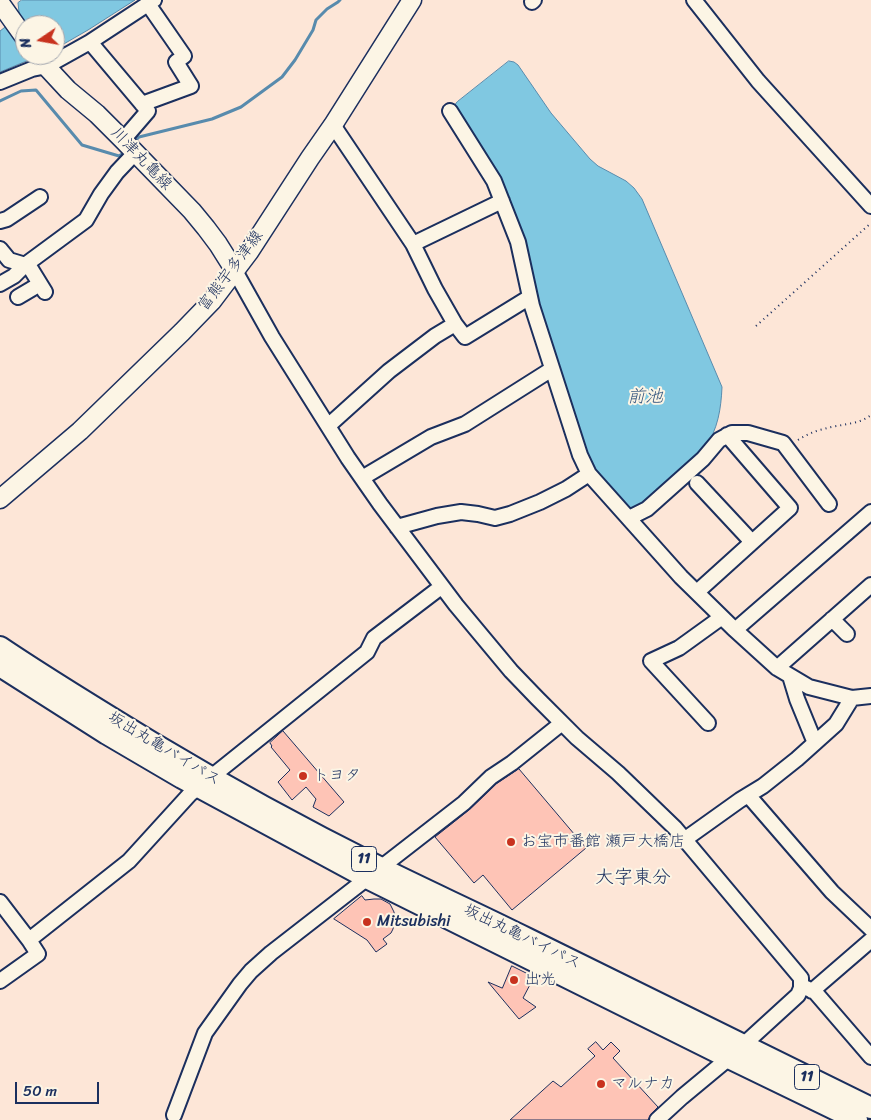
<!DOCTYPE html>
<html>
<head>
<meta charset="utf-8">
<style>
  body { margin:0 }
  #map { position:relative; width:871px; height:1120px; overflow:hidden; background:#fde6d7; font-family:Sriracha,sans-serif }
  canvas { display:block }
  .north { position:absolute; left:15px; top:15px; width:50px; height:50px; box-sizing:border-box; background:#fcf5e5; border:1px solid #a2a6af; border-radius:50%; rotate:258deg; font-size:14px; font-weight:700; line-height:20px; text-align:center; color:#1b2f5e }
  .north::after { content:''; display:block; margin:auto; width:18px; height:22px; background:#c8321e; clip-path:polygon(50% 0,100% 100%,50% 72%,0 100%) }
  .scale { position:absolute; left:15px; top:1082px; width:84px; height:22px; box-sizing:border-box; border:2px solid #1b2f5e; border-top:0; padding-left:6px; font-size:15px; line-height:18px; white-space:nowrap; color:#1b2f5e; -webkit-text-stroke:4px #fcf5e5; paint-order:stroke }
</style>
</head>
<body>
<div id="map">
<canvas width="871" height="1120"></canvas>
<div class="north">N</div>
<div class="scale">50 m</div>
</div>
<script>
const context = document.querySelector('canvas').getContext('2d');
context.lineJoin = 'round';
function fillPath(path, color) { context.fillStyle = color; context.fill(path, 'evenodd'); }
function trace(path, color, width, dash) { context.strokeStyle = color; context.lineWidth = width; context.lineCap = dash ? 'butt' : 'round'; context.setLineDash(dash || []); context.stroke(path); }
function drawText(font, color, halo, rows, align = 'center') {
  context.font = font + ' Sriracha,"Klee One",sans-serif'; context.lineWidth = 4; context.setLineDash([]); context.textBaseline = 'middle'; context.strokeStyle = halo; context.fillStyle = color; for (const [text, x, y, turn = 0] of rows) {
    context.save(); context.translate(x, y); context.rotate((+turn || 0) * Math.PI / 180); context.textAlign = isNaN(turn) ? turn : align; if (halo) context.strokeText(text, 0, 0); context.fillText(text, 0, 0); context.restore();
  }
}
const water = new Path2D(`
  M22,0H135L88,30L55,49V25H25V55H41L0,72V31L17,18L19,12L18,3Z
  M509,61L514,62L518,65L551,113L590,159L598,166L626,181L634,188L642,199L722,387C721,409 718,429 705,448L638,508H632L627,506L596,476L574,423L534,289L454,106L457,102Z`);
const stream = new Path2D(`
  M0,101L21,91L36,90L82,145L119,156L122,154
  M136,140L139,137L212,119L241,107L282,77L295,60L313,30L316,20L327,9L338,2L340,0`);
const building = new Path2D(`
  M283,731L344,802L329,816L313,807L316,799L306,787L292,800L278,782L290,770L271,747L272,746L270,743Z
  M519,769L586,848L512,910L483,875L474,883L435,837L469,810L496,784Z
  M362,896L365,900L374,899H381L390,904L394,912L395,919L393,929L391,933L383,939L387,944L376,952L367,940L334,919Z
  M512,966L534,977L523,998L536,1007L519,1019L488,982L502,988Z
  M596,1042L603,1050L611,1042L620,1051L613,1058L658,1107L651,1114L648,1120H510L553,1081L561,1087L595,1056L588,1049Z`);
const path = new Path2D(`
  M756,326L871,223
  M798,440C806,435 814,431 824,429C839,424 859,425 871,415`);
const minor = new Path2D(`
  M694,0L758,81L871,206
  M532,2L534,0
  M90,42L148,111L123,140
  M0,82L32,69L47,66L90,42L154,0
  M142,104L191,86L176,62L184,56L148,4
  M450,111L494,181L518,242L532,306L580,455L589,474
  M0,221L7,219L40,197
  M413,244L502,201
  M0,249L9,260L29,266L45,292
  M235,271L272,337L348,458L380,504L456,605L511,671L537,698L577,738L618,773L675,828L801,978V988L798,995L729,1058L682,1097L657,1120
  M0,284L14,276L25,265L86,220L101,194L117,172L135,153
  M18,297L40,284
  M455,324L465,337L530,297
  M328,426L389,371L435,336L455,324L435,289L413,244L333,125
  M362,478L431,437L465,424L552,369
  M697,483L752,542
  M629,518L647,509L703,459L719,440L732,433H748L783,443L829,504
  M397,527L437,516L461,512L478,514L495,518L510,514L540,502L566,489L589,474L681,577L733,628L777,668L809,687L852,698L871,696
  M697,592L790,508L727,435
  M832,619L847,634
  M735,630L871,512
  M777,668L871,585
  M790,676L797,699L815,743
  M708,723L651,661L679,648L722,617
  M748,795L832,892L871,929
  M684,840L740,800L763,786L797,759L836,724L852,698
  M0,902L29,940L38,954L0,981
  M29,940L129,861L190,794L367,652L374,638L441,587
  M802,986L815,992L871,1057
  M812,991L871,940
  M174,1115L205,1033L240,984L251,971L271,953L464,803L491,777L512,763L562,723`);
const major = new Path2D(`
  M0,3L25,38
  M37,55L42,62L68,90L97,114L123,140L192,211L206,228L218,244L235,271
  M0,499L80,431L182,332L212,301L249,252L310,158L333,125L412,0`);
const highway = new Path2D(`
  M0,647C49,680 100,711 151,742C226,787 303,829 381,868C427,891 474,912 520,935C637,992 753,1051 871,1108
  M0,666L107,734L182,778L367,878L729,1058L857,1120`);
const markers = [
  [303,776,5,"#c8321e"],
  [511,842,5,"#c8321e"],
  [367,922,5,"#c8321e"],
  [514,980,5,"#c8321e"],
  [601,1084,5,"#c8321e"]
];
const shields = [
  [364,859,25],
  [807,1077,25]
];
const shieldNames = [
  ["11",364,859],
  ["11",807,1077]
];
const streetNames = [
  ["川津丸亀線",141,159,46],
  ["富熊宇多津線",231,271,-53],
  ["坂出丸亀バイパス",164,749,31],
  ["坂出丸亀バイパス",522,937,26]
];
const poiNames = [
  ["トヨタ",313,776],
  ["お宝市番館 瀬戸大橋店",521,842],
  ["Mitsubishi",377,922],
  ["出光",524,980],
  ["マルナカ",611,1084]
];
const waterNames = [
  ["前池",645,397]
];
const quarterNames = [
  ["大字東分",633,878]
];
fillPath(water, '#80c8e1');
trace(water, '#588bad', 1);
trace(stream, '#588bad', 3);
fillPath(building, '#fec4b6');
trace(building, '#1b2f5e', 1);
trace(minor, '#1b2f5e', 18);
trace(major, '#1b2f5e', 21);
trace(highway, '#1b2f5e', 24);
trace(path, '#1b2f5e', 2, [1, 4]);
trace(minor, '#fcf5e5', 14);
trace(major, '#fcf5e5', 18);
trace(highway, '#fcf5e5', 20);
for (const [x, y, r, color] of markers) { const dot = new Path2D(); dot.arc(x, y, r, 0, 2 * Math.PI); context.fillStyle = color; context.fill(dot); trace(dot, '#fcf5e5', 2); }
for (const [x, y, w] of shields) { const box = new Path2D(); box.roundRect(x - w / 2, y - 12.5, w, 25, 4); context.fillStyle = '#fcf5e5'; context.fill(box); trace(box, '#1b2f5e', 1); }
drawText('bold 15px', '#1b2f5e', null, shieldNames);
drawText('16px', '#1b2f5e', '#fcf5e5', streetNames);
drawText('16px', '#1b2f5e', '#fcf5e5', poiNames, 'left');
drawText('italic 18px', '#34557f', '#fcf5e5', waterNames);
drawText('19px', '#1b2f5e', '#fcf5e5', quarterNames);
</script>
</body>
</html>
